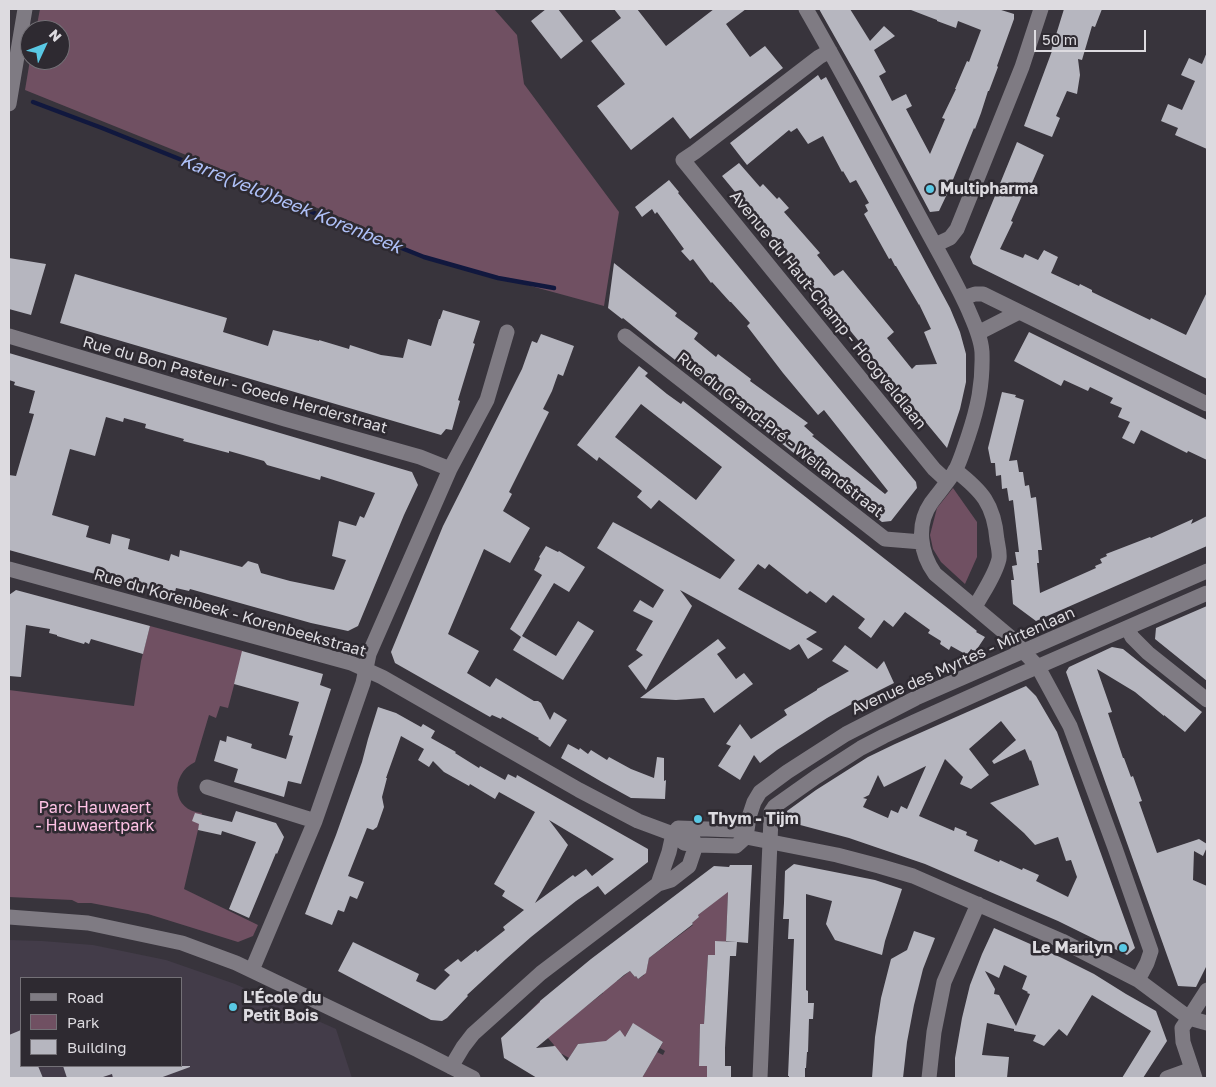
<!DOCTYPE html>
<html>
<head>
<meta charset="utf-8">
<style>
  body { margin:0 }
  #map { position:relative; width:1216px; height:1087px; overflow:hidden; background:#38343c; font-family:"Golos Text",sans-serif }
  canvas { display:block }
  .frame { position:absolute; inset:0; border:10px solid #dddbe0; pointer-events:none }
  .legend { position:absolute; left:20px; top:977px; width:162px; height:90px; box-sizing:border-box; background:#2e2a31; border:1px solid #747177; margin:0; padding:6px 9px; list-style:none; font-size:15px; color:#dddbe0 }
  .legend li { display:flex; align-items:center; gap:10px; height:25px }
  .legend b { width:25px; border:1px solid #747177 }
  .north { position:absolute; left:20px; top:20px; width:50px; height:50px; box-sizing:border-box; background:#2e2a31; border:1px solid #747177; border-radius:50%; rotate:47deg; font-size:14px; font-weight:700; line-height:20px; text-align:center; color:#dddbe0 }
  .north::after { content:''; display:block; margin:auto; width:18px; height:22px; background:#59c8e4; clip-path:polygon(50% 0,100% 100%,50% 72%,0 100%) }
  .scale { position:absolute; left:1034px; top:30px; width:112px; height:22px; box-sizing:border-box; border:2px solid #dddbe0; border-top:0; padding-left:6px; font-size:15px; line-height:18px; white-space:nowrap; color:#dddbe0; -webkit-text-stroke:4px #2e2a31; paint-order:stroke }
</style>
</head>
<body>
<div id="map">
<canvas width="1216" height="1087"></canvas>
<div class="frame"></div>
<ul class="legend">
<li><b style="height:6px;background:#7f7b83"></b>Road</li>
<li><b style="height:14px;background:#705062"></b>Park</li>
<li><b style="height:14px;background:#b6b6bf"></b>Building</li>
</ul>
<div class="north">N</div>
<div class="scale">50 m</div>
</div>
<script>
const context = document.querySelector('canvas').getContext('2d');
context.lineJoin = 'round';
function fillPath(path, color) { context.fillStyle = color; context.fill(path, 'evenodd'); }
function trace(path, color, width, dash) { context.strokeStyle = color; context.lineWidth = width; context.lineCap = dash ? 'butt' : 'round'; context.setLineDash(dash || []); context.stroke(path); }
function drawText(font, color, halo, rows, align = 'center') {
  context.font = font + ' "Golos Text",sans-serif'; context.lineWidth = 5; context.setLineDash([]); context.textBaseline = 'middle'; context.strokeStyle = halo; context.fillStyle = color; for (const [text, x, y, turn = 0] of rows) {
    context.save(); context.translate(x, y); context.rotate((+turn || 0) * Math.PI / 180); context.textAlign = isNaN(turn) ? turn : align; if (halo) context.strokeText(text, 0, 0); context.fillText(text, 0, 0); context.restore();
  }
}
const built = new Path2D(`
  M9,940L42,941L93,945L166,960L235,984L336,1029L352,1078H9ZM21,978H181V1066H21Z`);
const green = new Path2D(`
  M40,9H494L517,35L524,84L619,212L604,306L425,257L362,226L25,90L30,60H60V30H36Z
  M953,488L977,522V557L965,584L941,562L933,549L930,535L937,508Z
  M150,626L243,651L228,708L220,706L216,718L209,715L195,762C169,775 172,811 202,813L184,889L258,925L253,936L238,942L148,914L91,903H78L72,900L9,897V690L134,706L141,661Z
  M728,891L726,942L715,941V955H708L704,1024H700L699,1065L707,1066V1078H642L657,1052L663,1055L665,1051L660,1048L663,1042L634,1024L632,1025L612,1058L597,1042L578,1044L569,1058L562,1054L549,1055L554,1045L527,1014L540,1001L561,1026L603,993L602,991L615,980L617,981L630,971L635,977L636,976L638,979L644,975L642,971L647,967L649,958L693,925L692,923L699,917L698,915Z`);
const stream = new Path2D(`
  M33,102L102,128L424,257L498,278L554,288`);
const building = new Path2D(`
  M546,9H558L583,41L561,59L531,21Z
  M614,9H637L666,46L714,9H746L726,24L750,57L765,46L783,68L690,139L673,117L631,150L597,106L625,84L591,41L621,18Z
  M819,9H850L870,41L884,26L895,36L874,50L886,72L879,76L892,101L906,94L912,106L906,109L930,154L945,119L942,118L956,89H955L967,61L969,62L981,30L958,21L956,28L937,21V20L911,10L912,9H998L1014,14V19L997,66L998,67L989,91H988L981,113L975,129L974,128L948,192L939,211L930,212L862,85Z
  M1064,9H1102L1095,27L1092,26L1082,60L1078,59L1080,75L1077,94L1067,91L1056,116L1060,118L1052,137L1024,126L1052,51H1051Z
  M1207,52V149L1175,135L1178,128L1161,121L1168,104L1182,110L1195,81L1181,75L1189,58L1202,64Z
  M818,75L821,80L826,77L950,308L960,332L966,354V382L960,409L947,448L848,328L847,329L836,315L816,290L722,176L739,163L760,187L763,184L777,199L779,197L789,208L784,212L820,253L817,255L834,276L843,270L894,332L887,338L912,369L916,365L937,364L924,332L931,329L919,304V305L896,266H895L891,258L889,259L864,214L868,211L865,205L869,203L856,180L850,183L843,171L842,172L823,136L808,144L797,128L791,132L789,130L747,165L730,143Z
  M1017,142L1044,155L1032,183L1028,182L1011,221L1013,222L1000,249L1023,258L1025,254L1038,260L1044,250L1058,257L1051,273L1079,286L1080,284L1092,290V292L1150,320L1151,318L1186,335L1207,292V379L973,264L970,257Z
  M669,180L679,192L678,193L916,482L917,488L891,521L882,522L656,345L623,318L622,319L608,308L614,263L677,313L675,316L698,333L694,339L716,357L718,354L751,379L750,381L808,423L804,426L814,435L812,436L885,494L888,491L824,410L818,415L783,373L747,326L750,323L731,302H730L712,282L711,283L693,259L690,261L681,251L684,249L657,212L655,214L652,209L642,217L635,207Z
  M9,258L46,264L31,315L9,309Z
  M75,274L227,318L223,332L268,346L273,330L319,341V340L349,349L350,345L381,355L403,358L408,339L431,346L439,319H440L443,310L480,321L473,343L475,344L458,400L460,401L452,430L446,429L441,435L60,323Z
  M1029,332L1207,420V460L1188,451L1187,453L1141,430L1134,444L1122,438L1130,422L1118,417L1122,408L1110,403L1113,398L1090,387L1088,391L1064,380L1061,386L1014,361Z
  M541,334L574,346L563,376L558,374L552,391L543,409L549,412L509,492L512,494L503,511L530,528L510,563L484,549L448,634L479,651L467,673L490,687L496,678L534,701H538L541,703L550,720L554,712L567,720L550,747L538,739L539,738L502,717L501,719L492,715L490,717L395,663L391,652L443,526L522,369L532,341L537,343Z
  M9,353L412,472L418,485L404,515L358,626L348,631L311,623L190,589L189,591L176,588L174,596L9,550V475L16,476L34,414L29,413L35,391L14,385L15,382L9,380ZM106,417L123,422L124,418L146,424L145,428L184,439L183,441L229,453V451L264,461L267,465L320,480L321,476L375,493L364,518L360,516L356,526L339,521L332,556L346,560L334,590L290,581L261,573L258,564L248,561L242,567L180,550L179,557L171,554L169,561L128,549L130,539L112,534L110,544L86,537L89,526L52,515L70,449L95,456Z
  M639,366L648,373L645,376L667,394L681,404L683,401L977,631L976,632L985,637L975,652L971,649L967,655L951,646L949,650L940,644L941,641L928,633L930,630L905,612L893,627L884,620L871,638L858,628L865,619L833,595L826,603L810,591L807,594L769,564L765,569L758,564L738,589L817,632L806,639L823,649L808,659L799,644L790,650L680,590L692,606L646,690L628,666L643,655L636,650L653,621L633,611L640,600L653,608L664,590L597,548L613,522L720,579L735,560L659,500L651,509L637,497L642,491L599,457L597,461L577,445ZM641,404L722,467L696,500L615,437Z
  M1002,392L1016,395L1015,397L1024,400L1009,461L1017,460L1019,472H1023L1025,486L1029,485L1031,498L1036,497L1042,550H1038L1039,563H1037L1040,593L1096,568L1095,566L1102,563L1100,559L1107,556L1106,554L1150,537L1151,538L1193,519L1191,524L1207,516V546L1036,621L1013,604L1011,580H1014L1012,566L1017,565L1015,552H1019L1013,500L1009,501L1007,488L1002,489L1001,475L996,476L995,463H991L988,448Z
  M546,546L558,552L559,551L585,567L569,592L554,583L522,636L556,656L578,621L594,631L563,680L513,650L521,637L510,629L542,575L534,570L540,558L539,557Z
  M16,590L150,626L143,654L91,639L89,644L85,642L84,644L57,636V635L49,633L50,629L26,625L21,677L9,676V595Z
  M1207,606V681L1155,639L1156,628Z
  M718,639L726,648L717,654L736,679L744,673L753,684L750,686L714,713L704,698L676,700L640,698Z
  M845,645L877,669L884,661L894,683L850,705L827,718L777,750L760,763L754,755L740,780L718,766L731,746L726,744L740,724L751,739L787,715L784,710L817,690V689L849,671L832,661Z
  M1112,647L1123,649L1202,712L1185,732L1164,715V716L1135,692L1097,669L1112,712L1108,713L1123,758H1124L1131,777L1133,776L1142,801L1139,802L1157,853L1199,839L1207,844V847L1203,856L1194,851L1193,880L1207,886V965L1196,987L1178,986L1066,672L1069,667Z
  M242,651L323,674L320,685L331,689L301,784L288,781L284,797L234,782L238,769L214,761L220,740L226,742L227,736L252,744L251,748L286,759L293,736L289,735L299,702L234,684Z
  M1026,686L1036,696L1057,732L1135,948L1127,955L1058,921L925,864L849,838L789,822L787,811L816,790L868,757L895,744ZM1001,721L1016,740L992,761L994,764L1025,749L1030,761L1031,760L1039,785L990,803L1024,833L1035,845L1058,837L1066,861L1071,860L1077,877L1068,897L1036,881L1039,875L1023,868L1022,870L1000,860L999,862L974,851L978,840L966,835L967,832L955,827L954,831L919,816L945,759L963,777L960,784L971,789L989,775L969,749ZM926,766L907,809L901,806L898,813L891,810L888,818L863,807L867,799L863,798L869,795L878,775L884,787Z
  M378,707L396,713L421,727L423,724L435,731L431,738L456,752L455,753L479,768L480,766L505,780L508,774L516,778L517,775L648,849V862L605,895L598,886L576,901L531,937L506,959L467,995L468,996L447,1018L442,1021L431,1020L338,971L353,942L419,974L416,981L435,990L450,975L444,970L458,959L461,962L476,950L477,952L505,930L503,927L524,910L502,896L505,891L494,884L535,812L499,792L495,799L470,784L469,786L444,772L433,761L429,767L418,760L424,749L401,736L386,778H387L382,797L384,807L377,827L373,830L367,828L348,876L364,882L357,899L350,896L344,912L338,910L332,925L305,914L336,835L362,762L368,739ZM549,820L614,859L592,876L586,869L575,877L573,875L535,903L568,845Z
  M568,744L579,750L580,748L588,754L591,750L607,760L609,757L631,769L654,778L657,757L664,758V781L666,780L665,799L631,798L602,782L561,758Z
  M236,811L276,823L284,837L277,854L276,853L249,918L229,909L256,842L222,831L221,835L198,830L199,824L192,821L195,813L232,822Z
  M794,864L875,880L902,889L885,941L882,955L835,940L826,924L832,901L806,894V990L808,991V1003H814L813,1019H809L808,1052H807L806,1068H805V1078H789V1076H788L794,939H788L789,919H783L784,903L785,871Z
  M730,865H752L748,943L726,941L728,892L698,915L699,917L692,923L693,924L649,958L646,973L638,979L636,976L635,977L630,971L624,975L536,1048L555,1046L567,1061L578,1044L606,1041L620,1030L625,1037L633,1023L663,1042L642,1078H537L504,1058L501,1038L540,1002V1001L591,959L714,866L729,867Z
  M994,928L1062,958L1094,974L1126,994L1156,1011L1167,1041L1143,1078H1122L1151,1031L1092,995L1067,1036L1059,1029L1044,1046L1033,1041L1036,1035L1014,1031V1029L987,1023L982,1055L1009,1057L1007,1078H955V1058L962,1018L970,985L982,954ZM1004,965L1027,976L1022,989L1028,992L1027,993L1030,994L1016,1026L999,995L994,994L995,989L985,971L999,978Z
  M914,931L935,938L923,969L914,1005L907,1042L903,1078H872L875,1037L881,998L891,959L907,950Z
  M715,941L737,942L736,956H730L725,1048V1066H731V1078H707V1066H699L700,1024H704L708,955H715Z
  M21,1030V1066H38L43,1078H9V1035Z
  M63,1066H190V1067L160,1078H113L112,1074L100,1078H67Z`);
const minor = new Path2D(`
  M806,9C847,80 885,153 924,225C939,253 955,280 968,309C974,323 981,337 982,352C983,384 978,407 968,437C964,448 961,459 956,469C949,481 939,492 931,503C916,525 920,553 935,574L1010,637L1038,667L1070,726L1115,848L1151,951L1147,963L1138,980L1189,1018L1182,1028L1183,1042L1195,1078
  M830,51L819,57L695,152L683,160L934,469L947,481
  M9,104L25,9
  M935,245L950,238L957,229L1022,67L1041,9
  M963,298L975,294H983L1207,404
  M978,333L1019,312
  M9,336L285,419L420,457L450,469
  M625,336L885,539L922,542
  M955,470C982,491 994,504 997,540C998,546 1000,553 999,559C995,576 983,592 975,607
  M9,569L351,663L382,677L579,790L638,821L673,834L684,843L696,845L736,846L746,837
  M1128,629L1132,637L1148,653L1207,700
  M207,787L315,821
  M746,837L749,817L754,802L760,792L787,772L846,734L916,698L1207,571
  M658,884L669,852L673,834L678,828L736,830L746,837L837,855L879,866L913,876L1062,941L1138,980
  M9,917L88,923L182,943L236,963L418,1050L473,1078
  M252,970L315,821L363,683L369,654L450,469L487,400L507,332
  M1207,990L1189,1018L1207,1023
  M451,1067L463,1047L473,1034L541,973L658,884L671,880L689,866L696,845L691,836
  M760,1078L771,818V812L775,806L816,777L861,748L884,736L914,722L1014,677L1207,593
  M929,1078L934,1032L944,982L978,904
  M1167,1078L1192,1069`);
const markers = [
  [930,189,5,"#59c8e4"],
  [698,819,5,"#59c8e4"],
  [1123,948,5,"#59c8e4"],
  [233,1007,5,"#59c8e4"]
];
const poiNames = [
  ["Multipharma",940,189],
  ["Thym - Tijm",708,819],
  ["Le Marilyn",1113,948,"right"],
  ["L'École du",243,998],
  ["Petit Bois",243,1016]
];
const streetNames = [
  ["Avenue du Haut-Champ - Hoogveldlaan",828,310,51],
  ["Rue du Bon Pasteur - Goede Herderstraat",235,385,16],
  ["Rue du Grand-Pré - Weilandstraat",780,435,38],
  ["Rue du Korenbeek - Korenbeekstraat",230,613,16],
  ["Avenue des Myrtes - Mirtenlaan",963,661,-24]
];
const parkNames = [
  ["Parc Hauwaert",95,808],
  ["- Hauwaertpark",95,826]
];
const waterNames = [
  ["Karre(veld)beek Korenbeek",291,204,22]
];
fillPath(built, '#433c49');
fillPath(green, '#705062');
trace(stream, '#11183e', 4.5);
fillPath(building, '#b6b6bf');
trace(minor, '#7f7b83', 15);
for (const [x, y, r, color] of markers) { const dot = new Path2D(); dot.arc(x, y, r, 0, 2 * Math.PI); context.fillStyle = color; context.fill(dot); trace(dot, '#2e2a31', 2); }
drawText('bold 16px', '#dddbe0', '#2e2a31', poiNames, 'left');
drawText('16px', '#dddbe0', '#2e2a31', streetNames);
drawText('16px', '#fec2e5', '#2e2a31', parkNames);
drawText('italic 18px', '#afc1f9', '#2e2a31', waterNames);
</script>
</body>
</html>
